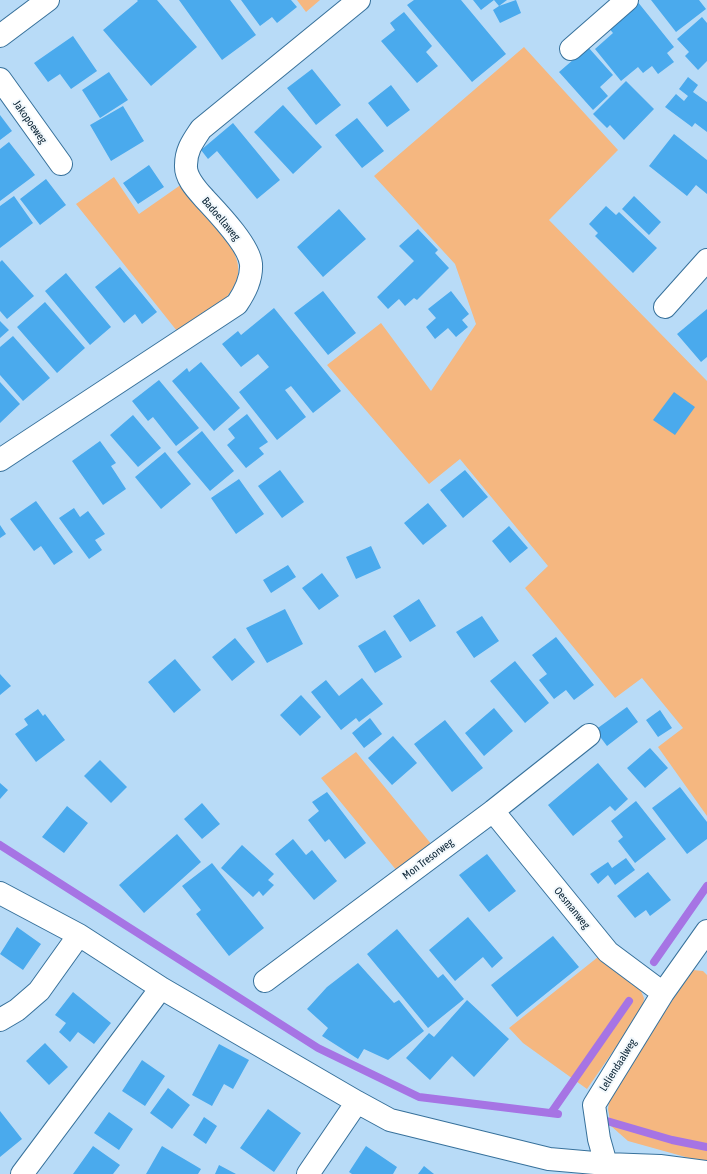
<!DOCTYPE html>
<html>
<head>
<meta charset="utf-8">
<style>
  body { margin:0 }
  canvas { display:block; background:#b8dbf7 }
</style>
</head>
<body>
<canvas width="707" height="1174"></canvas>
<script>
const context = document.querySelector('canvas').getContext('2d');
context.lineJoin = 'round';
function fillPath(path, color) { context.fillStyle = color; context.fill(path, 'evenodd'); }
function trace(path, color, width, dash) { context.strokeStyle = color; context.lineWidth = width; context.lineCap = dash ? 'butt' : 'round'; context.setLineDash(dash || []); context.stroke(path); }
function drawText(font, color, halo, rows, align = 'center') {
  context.font = font + ' "Asap Condensed",sans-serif'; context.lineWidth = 4; context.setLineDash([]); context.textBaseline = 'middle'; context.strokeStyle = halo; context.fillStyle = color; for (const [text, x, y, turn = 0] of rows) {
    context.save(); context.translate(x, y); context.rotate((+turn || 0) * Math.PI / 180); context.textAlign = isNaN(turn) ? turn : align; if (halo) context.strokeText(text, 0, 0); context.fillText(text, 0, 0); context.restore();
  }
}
const green = new Path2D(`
  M297,0H320L306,12Z
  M524,47L618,150L549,220L707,381V816L658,747L683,728L642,678L615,698L525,588L548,566L460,459L429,484L327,365L381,323L431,391L476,324L455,264L374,176Z
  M114,177L139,214L182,184C192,197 203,210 213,223C233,248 252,269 225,299L177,331L76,204Z
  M356,752L432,845L397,871L321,778Z
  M598,957L605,958L641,991L644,998L643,1008L587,1089L523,1043L509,1028Z
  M693,970L703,971L707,975V1163L628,1141L611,1126L608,1109L610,1094L622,1074Z`);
const stream = new Path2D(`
  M0,845L318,1048L419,1097L558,1114
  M654,962L707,886
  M551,1113L629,1001
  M600,1119L672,1140L707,1147`);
const building = new Path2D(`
  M137,0H157L197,47L151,86L103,30L138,1Z
  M179,0H230L256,35L222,60Z
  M241,0H291L297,7L277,23L272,17L260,26Z
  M414,0H461L506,54L472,82L407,5Z
  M473,0H507L499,6L516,0L521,13L500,23L493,10L499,6L494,0L481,10Z
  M651,0H699L706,9L676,32Z
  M637,1L674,47L667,53L674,62L658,74L652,66L643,73L638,67L621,81L595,49L613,33L607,26Z
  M404,12L432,46L426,52L438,66L417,83L381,41L395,30L390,23Z
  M702,17L707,23V61L698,70L685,56L689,52L677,39Z
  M73,36L97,71L71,89L60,74L48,82L34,63Z
  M588,47L613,75L600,87L608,96L593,110L559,72Z
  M312,69L341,105L316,125L287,88Z
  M109,72L128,100L100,118L82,90Z
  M688,77L698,85L693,92L707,102V132L695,123L692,127L665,107L676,94L684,101L688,96L679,89Z
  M626,81L654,109L624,140L610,125L607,128L593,114Z
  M391,85L410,110L387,127L368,103Z
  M283,105L322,147L293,174L254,132Z
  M123,106L144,141L111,161L90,125Z
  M0,115L12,131L0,140Z
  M357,118L384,151L362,168L335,135Z
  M233,123L280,180L257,199L217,151L208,159L201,150Z
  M674,134L707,160V194L696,185L687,196L649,166Z
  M9,142L35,175L0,201V149Z
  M149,165L164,187L138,204L123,183Z
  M46,179L66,205L40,225L20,199Z
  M14,196L33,223L0,248V206Z
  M634,196L661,222L649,235L622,209Z
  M606,206L616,215L619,212L657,248L633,273L595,236L598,233L589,224Z
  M339,209L366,239L323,277L297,247Z
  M418,229L438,250L435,253L449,268L417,300L414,298L405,306L399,299L388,309L377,297L414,261L399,246Z
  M2,260L34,296L7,319L0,311V262Z
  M120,267L157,312L142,324L135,314L124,323L95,287Z
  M66,273L111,327L90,345L45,291Z
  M323,291L356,333L328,355L294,313Z
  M451,291L469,314L462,320L468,327L456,337L448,328L435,339L426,327L436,318L428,309Z
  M45,302L85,348L57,373L17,327Z
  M274,308L341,391L313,413L291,386L285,390L306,417L277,440L239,392L269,367L258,354L241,367L222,344L238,331L241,335Z
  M707,309V357L701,362L677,334Z
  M0,321L9,330L0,338Z
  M13,336L50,378L23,401L0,375V347Z
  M201,362L240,408L214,431L172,381L187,368L189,372Z
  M159,380L199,428L176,446L153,417L148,421L132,401Z
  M0,382L20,404L0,423Z
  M674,392L695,407L675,435L653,420Z
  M247,414L268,442L259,448L264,454L246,468L227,445L235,438L228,429Z
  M133,415L161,448L138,467L110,435Z
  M202,431L234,471L210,491L177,452Z
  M100,441L116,463L111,466L126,489L103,505L72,461Z
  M165,452L191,484L161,509L135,477Z
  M280,470L304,502L282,518L258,486Z
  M465,470L488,497L463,518L440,490Z
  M239,479L264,514L236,534L211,498Z
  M36,501L73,552L54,565L41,546L34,551L10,519Z
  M428,503L447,526L423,545L404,523Z
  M74,508L80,517L88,511L105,534L95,540L102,550L89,559L59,518Z
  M0,525L6,534L0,538Z
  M509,526L528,548L510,563L492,541Z
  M371,546L381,568L356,579L346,557Z
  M288,565L296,577L271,593L263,580Z
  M322,573L339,596L319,610L302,588Z
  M419,599L436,626L410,642L393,616Z
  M285,609L303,644L267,663L246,628Z
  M482,616L499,641L474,658L456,632Z
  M385,630L402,657L375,673L358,646Z
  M556,637L594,685L574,700L566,690L554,699L539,680L547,674L532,655Z
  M235,638L255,662L232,681L212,657Z
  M175,659L201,690L174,713L148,682Z
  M515,661L549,703L525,723L490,681Z
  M0,674L11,686L0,695Z
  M362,678L383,704L359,722L356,718L341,730L311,692L326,680L339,696Z
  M301,695L321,717L300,736L280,715Z
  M627,707L638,722L607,746L595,730Z
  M494,708L513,731L484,756L465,733Z
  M38,709L43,716L45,714L65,740L36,762L15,734L28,725L24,719Z
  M660,710L672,728L658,737L646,720Z
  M370,718L382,734L364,748L352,733Z
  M445,720L483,768L452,792L414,744Z
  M393,736L417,763L392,785L368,758Z
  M650,748L668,768L645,788L627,768Z
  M100,760L127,787L111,803L84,776Z
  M598,763L628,799L615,811L610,806L573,836L548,805Z
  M0,783L8,790L0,799Z
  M680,787L707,822V839L687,854L652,808Z
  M327,792L366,843L345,859L329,839L325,842L308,820L319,811L312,802Z
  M636,801L666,839L635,863L618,841L623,837L611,821Z
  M202,803L220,824L202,839L184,819Z
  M67,806L88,823L64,853L42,837Z
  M177,834L201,862L144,913L119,885Z
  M293,839L306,855L312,850L337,881L314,900L275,854Z
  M242,845L274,874L268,880L274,885L263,896L259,891L253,897L221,868Z
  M487,854L516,891L489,912L459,875Z
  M626,858L635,870L615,885L608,875L598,884L590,874L608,862L612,868Z
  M212,863L264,928L229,956L196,914L201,910L182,886Z
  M648,872L671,900L650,916L646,910L635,918L617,896Z
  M468,917L503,958L492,968L483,957L455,981L429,950Z
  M17,927L41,944L23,970L0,954Z
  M397,929L438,978L443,974L464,999L428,1028L367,954Z
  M553,936L579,967L517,1017L491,985Z
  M358,963L394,1003L399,1000L424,1031L388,1060L364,1049L358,1059L322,1036L328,1028L307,1009L327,987Z
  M73,992L111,1023L94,1044L78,1032L70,1042L59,1032L66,1023L55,1015Z
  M467,1000L509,1039L474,1077L452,1056L430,1080L406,1058L429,1033L434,1037Z
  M45,1043L68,1067L49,1085L26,1061Z
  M219,1044L249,1060L233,1089L224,1084L212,1106L192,1095Z
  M142,1060L165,1076L145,1106L122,1091Z
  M168,1088L190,1105L172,1129L150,1113Z
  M268,1109L301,1133L274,1172L240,1148Z
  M0,1111L22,1139L0,1157Z
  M109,1112L133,1129L119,1150L94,1133Z
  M204,1117L217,1126L206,1144L193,1135Z
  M93,1146L120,1165L113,1174H73Z
  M162,1146L201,1169L198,1174H146Z
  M366,1146L397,1167L393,1174H352L349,1172Z
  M219,1165L236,1174H215Z
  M424,1166L434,1174H418Z`);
const street = new Path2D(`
  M0,36L48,0
  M571,49L627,0
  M0,79L61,164
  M665,307L707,260
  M0,460L237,304C245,292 252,279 251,264C249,245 218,213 205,199C197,190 185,178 186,165C186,150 193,141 201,129L359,0
  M493,811L608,952L663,993
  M0,893L79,935L161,988L357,1102L390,1120L549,1159L606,1164
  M707,931L663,993L594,1105L599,1139L606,1164L660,1166L707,1172
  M265,981L493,811L589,735
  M0,1020L17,1010L39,991L79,935
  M22,1174L161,988
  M308,1174L357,1102`);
const streetNames = [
  ["Jakopoeweg",30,122,55],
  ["Badoellaweg",221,219,50],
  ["Mon Tresorweg",428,859,-37],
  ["Oesmanweg",572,908,51],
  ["Leliendaalweg",618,1065,-58]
];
fillPath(green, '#f5b780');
trace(stream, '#a674e4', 8);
fillPath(building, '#4aaaed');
trace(street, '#37719b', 24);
trace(street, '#fff', 22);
drawText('11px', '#0a2334', '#f2f8fc', streetNames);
</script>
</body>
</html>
